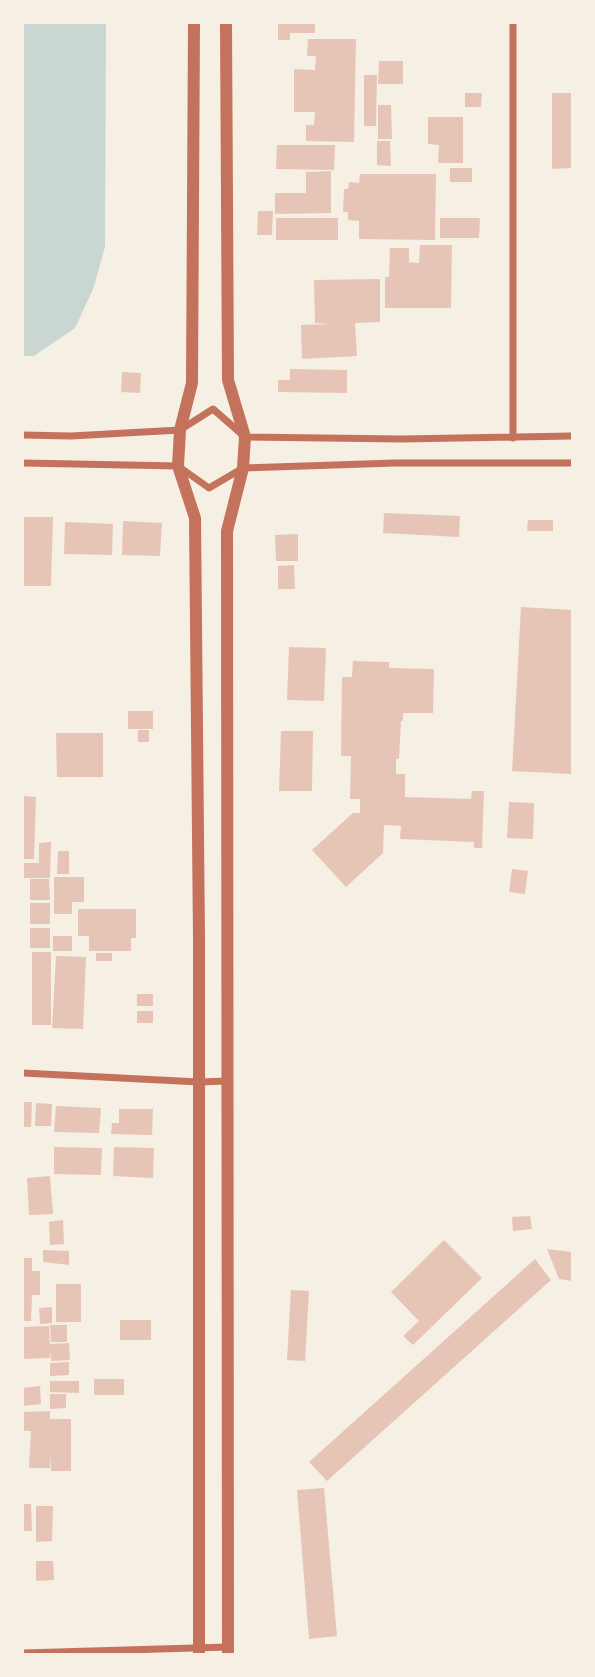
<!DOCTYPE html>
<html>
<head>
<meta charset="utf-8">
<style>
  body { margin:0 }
  #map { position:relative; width:595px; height:1677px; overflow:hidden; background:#f6efe4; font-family:"Zilla Slab",serif }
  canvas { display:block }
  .frame { position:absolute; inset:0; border:24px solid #f6efe4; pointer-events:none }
</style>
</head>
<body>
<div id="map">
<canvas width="595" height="1677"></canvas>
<div class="frame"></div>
</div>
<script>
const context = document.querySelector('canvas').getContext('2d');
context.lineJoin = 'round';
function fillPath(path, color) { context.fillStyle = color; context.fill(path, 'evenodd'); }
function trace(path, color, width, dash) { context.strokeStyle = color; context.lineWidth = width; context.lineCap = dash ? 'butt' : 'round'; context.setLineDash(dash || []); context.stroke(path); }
const water = new Path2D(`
  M23,23H106L105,247L93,289L75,328L34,356H23Z`);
const building = new Path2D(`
  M278,23H315V33H290V40H278Z
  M308,39H356L354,142L306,141V125H314L315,112H294V69L315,70L316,56H307Z
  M379,61H403V84H378Z
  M364,75H377L376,126H364Z
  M465,93H482L481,107H465Z
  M552,93H572V168L552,169Z
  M378,105H391L392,139H378Z
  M428,117H463V163H438L439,145L428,144Z
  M377,141H390L391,166L377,165Z
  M277,145H335L334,170L276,169Z
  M450,168H472V182H450Z
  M331,171V213L275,214V193H306V172Z
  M360,174H436L435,240L359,239V221L348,220V212H343L344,189H348L349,182L359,183Z
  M258,211H273L272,235H257Z
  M276,218H338V240H276Z
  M440,218H480L479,238H440Z
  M420,245H452L451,308H385V277H389L390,248H409V262L419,263Z
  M380,279V322L355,323L357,356L302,359L301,325L332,324L315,323L314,280Z
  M290,369L347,370V393L278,392V380H290Z
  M122,372L141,373L140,393L121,392Z
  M384,513L460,516L459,537L383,533Z
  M23,517H53L51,586H23Z
  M528,520H553V531H527Z
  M123,521L162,523L160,556L122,555Z
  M65,522L113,524L112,555L64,554Z
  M298,534V561H276L275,535Z
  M294,565L295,589H278V566Z
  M521,607L572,610V774L512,771Z
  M289,647L326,648L324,701L287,700Z
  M353,661L389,662V668L434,669L433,713H403V721H401L399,759H396V774H405V797L471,799L472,791H484L482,848H474V842L400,839L401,826L384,825L383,853L346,887L312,850L353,813H360V799H350L351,756H341L342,677H352Z
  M128,711H153V729H128Z
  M138,730H149V742H138Z
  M281,731H313L312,791H279Z
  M56,733H103V777H57Z
  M23,796L36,797L34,859H23Z
  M509,802L534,803L533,839L507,838Z
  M51,842L50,878H23V863H39V843Z
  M58,851H69V874H57Z
  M512,869L528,871L525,894L509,892Z
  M54,877H84V902H72V914H54Z
  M30,879H49L50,900H30Z
  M30,903H50V924H30Z
  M78,909H136V938H131V951H89V936H78Z
  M30,928H50V948H30Z
  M53,936H72V951H53Z
  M32,952H51V1025H32Z
  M96,953H112V961H96Z
  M56,956L86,957L83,1029L52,1028Z
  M137,994H153V1006H137Z
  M137,1011H153V1023H137Z
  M23,1102H32L31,1127H23Z
  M36,1103L52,1104L51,1126H35Z
  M56,1106L101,1108L99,1133L54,1132Z
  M119,1109H153L152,1135L111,1134L112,1123H119Z
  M54,1147L102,1148L101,1175L54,1174Z
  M114,1147L154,1148L153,1178L113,1176Z
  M50,1176L53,1214L29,1215L27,1178Z
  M530,1216L532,1229L513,1231L512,1217Z
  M63,1220L64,1244L50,1245L49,1222Z
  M444,1240L482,1278L413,1345L403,1336L419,1321L391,1292Z
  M547,1249L572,1252V1281L559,1279Z
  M43,1250L69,1251V1265L43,1262Z
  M23,1258H32V1271H40V1295H32L31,1321H23Z
  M535,1259L551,1280L327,1481L309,1462Z
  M56,1284H81V1322H56Z
  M291,1290L309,1291L305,1361L287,1360Z
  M52,1307V1323L40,1324L39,1308Z
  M120,1320H151V1340H120Z
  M50,1325H67V1342H51Z
  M49,1326L50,1344L69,1343L70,1360L51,1361V1351L50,1358L23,1359V1327Z
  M69,1362V1375L50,1376V1363Z
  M94,1379H124V1395H94Z
  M50,1381H79V1393L50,1392Z
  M40,1386L41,1404L23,1406V1388Z
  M50,1394H66V1408L50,1409Z
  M50,1411V1419H71V1471H51V1455L50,1468H29L31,1431H23V1412Z
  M324,1488L337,1636L309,1639L297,1490Z
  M23,1504H31L32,1531H23Z
  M36,1506H53L52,1541L36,1542Z
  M36,1561H53L54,1580L36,1581Z`);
const minor = new Path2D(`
  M23,435L71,436L180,430L213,409L245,437L402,439L572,436
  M513,438V23
  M23,463L178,466L209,488L243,468L395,463H572
  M23,1073L199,1082L228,1081
  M23,1653L228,1647`);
const tertiary = new Path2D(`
  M194,23L192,383L180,430L178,466L195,518L199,939V1654
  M226,23L228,380L245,437L243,468L227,531L228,1654`);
fillPath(water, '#c9d6d2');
fillPath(building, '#e6c5b7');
trace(minor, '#c5725c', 7);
trace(tertiary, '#c5725c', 12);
</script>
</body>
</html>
